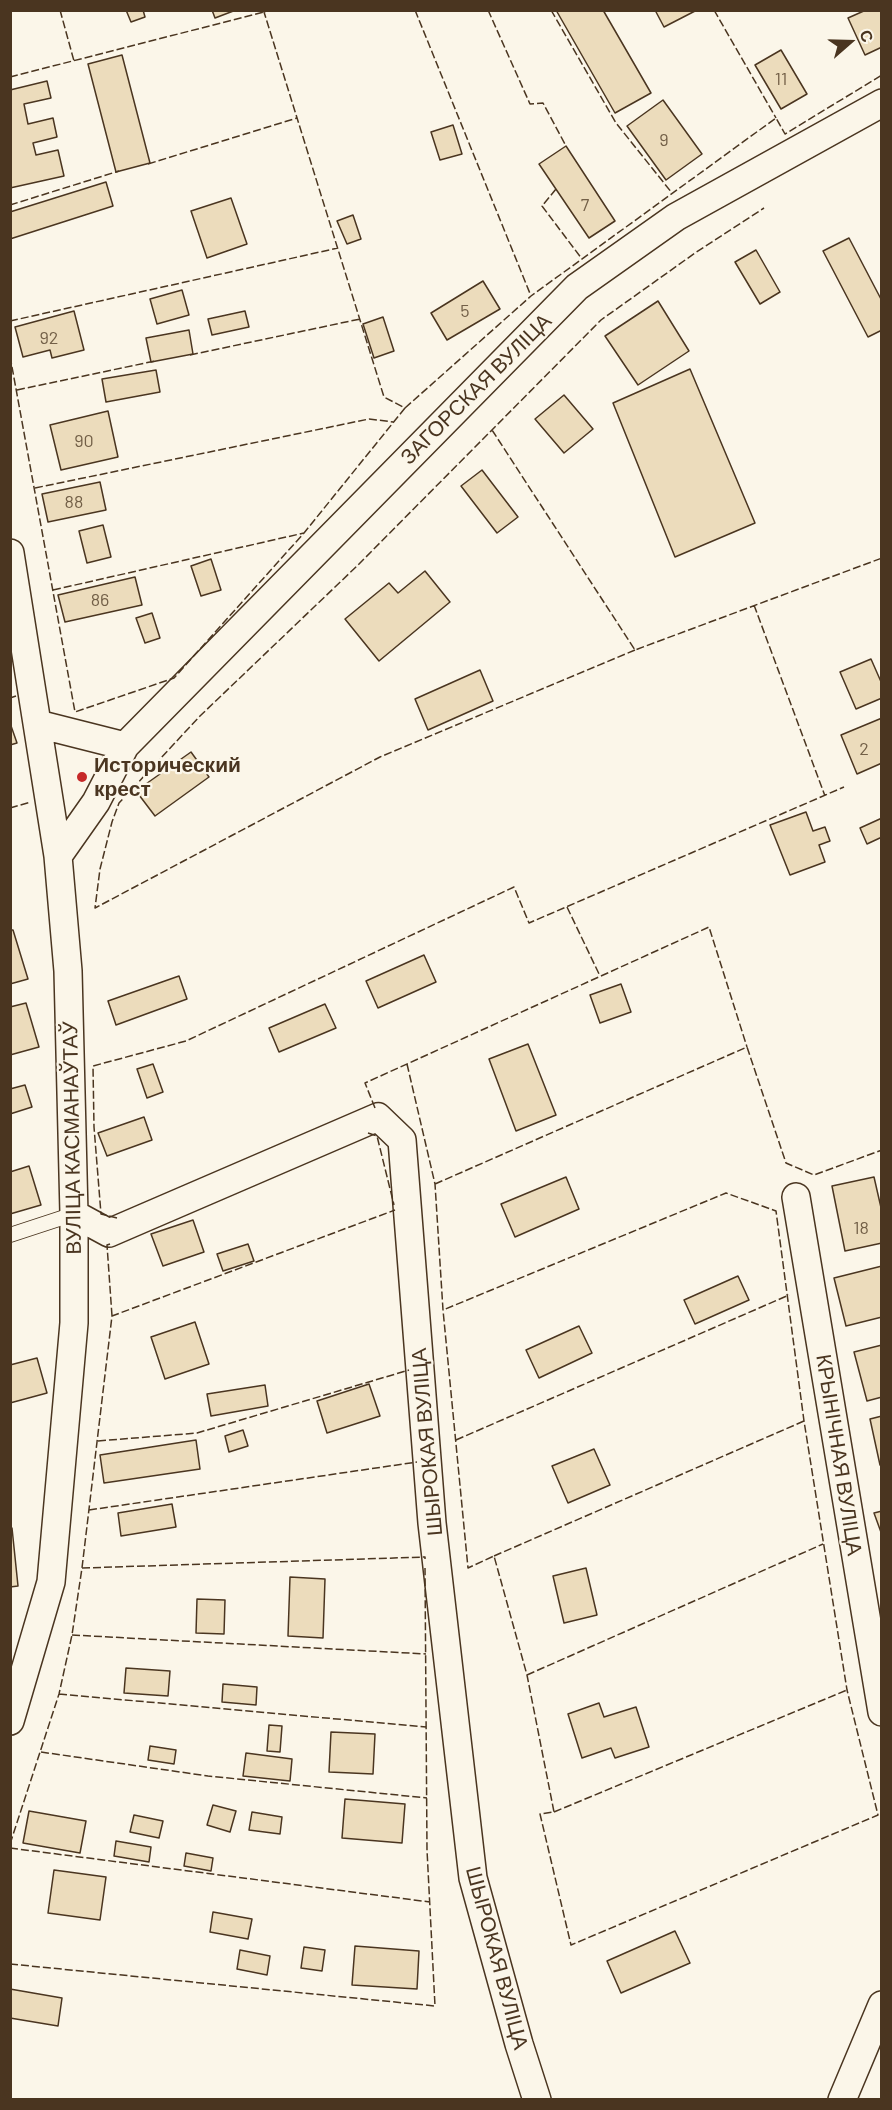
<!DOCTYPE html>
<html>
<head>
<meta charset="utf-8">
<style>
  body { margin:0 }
  #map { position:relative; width:892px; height:2110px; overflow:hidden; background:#fbf6e9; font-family:Barlow,sans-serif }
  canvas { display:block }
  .frame { position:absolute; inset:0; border:12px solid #4a3520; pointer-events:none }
  .north { position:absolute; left:820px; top:12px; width:60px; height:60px; -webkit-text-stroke:4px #fbf6e9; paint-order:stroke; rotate:70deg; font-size:16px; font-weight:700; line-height:24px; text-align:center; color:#4a3520 }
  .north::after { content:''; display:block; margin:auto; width:21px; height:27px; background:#4a3520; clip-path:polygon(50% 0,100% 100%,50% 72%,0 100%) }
</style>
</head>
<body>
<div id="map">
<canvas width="892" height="2110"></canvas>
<div class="frame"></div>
<div class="north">С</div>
</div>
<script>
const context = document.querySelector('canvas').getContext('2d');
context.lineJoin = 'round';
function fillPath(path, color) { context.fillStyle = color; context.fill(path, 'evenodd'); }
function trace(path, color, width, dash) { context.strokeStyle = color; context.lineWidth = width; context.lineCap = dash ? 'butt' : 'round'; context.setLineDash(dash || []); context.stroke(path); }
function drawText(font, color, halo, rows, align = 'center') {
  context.font = font + ' Barlow,sans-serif'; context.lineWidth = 4.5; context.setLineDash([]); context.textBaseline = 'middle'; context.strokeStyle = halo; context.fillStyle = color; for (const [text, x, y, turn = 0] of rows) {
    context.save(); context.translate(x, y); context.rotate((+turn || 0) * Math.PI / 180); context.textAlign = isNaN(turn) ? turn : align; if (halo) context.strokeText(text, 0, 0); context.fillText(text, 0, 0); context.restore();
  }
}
const building = new Path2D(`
  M126,10H143L145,17L131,22Z
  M212,10H236L215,18Z
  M556,10H603L651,93L615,113Z
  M655,10H697L664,27Z
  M866,10H882V47L865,55L848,18Z
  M781,50L807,94L781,109L755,65Z
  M122,55L150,163L116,172L88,64Z
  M47,81L51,98L24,104L28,124L53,118L57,137L33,143L36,155L58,150L64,176L10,188V90Z
  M663,100L702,154L666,180L627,126Z
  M453,125L462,154L440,160L431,132Z
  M566,146L615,221L589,238L539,164Z
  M106,182L113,206L10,239V212Z
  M231,198L247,244L207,258L191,211Z
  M353,215L361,239L347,244L337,221Z
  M849,238L882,301V330L868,337L823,251Z
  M756,250L780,292L760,304L735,262Z
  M483,281L500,309L447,340L431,313Z
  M182,290L189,315L157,324L150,299Z
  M658,301L689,351L638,385L605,336Z
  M74,311L84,350L52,358L50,350L23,357L15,327Z
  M245,311L249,327L212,335L208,319Z
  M383,317L394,351L374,358L363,324Z
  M189,330L193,354L151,362L146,338Z
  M690,369L755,523L675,557L613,403Z
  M156,370L160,392L106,402L102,379Z
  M564,395L593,429L564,453L535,419Z
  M108,411L118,457L61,470L50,425Z
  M482,470L518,517L497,533L461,486Z
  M100,482L106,510L48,522L42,494Z
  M103,525L111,557L87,563L79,531Z
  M211,559L221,590L201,596L191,566Z
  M425,571L450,602L379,661L345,619L389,583L398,593Z
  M135,577L142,605L65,622L58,595Z
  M152,613L160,638L145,643L136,618Z
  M871,659L882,684V698L856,709L840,672Z
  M480,670L493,701L428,730L415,699Z
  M882,718V763L857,774L841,735Z
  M10,723L17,743L10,745Z
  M191,752L209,777L155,816L136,791Z
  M806,812L813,831L825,827L830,841L819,845L825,862L790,875L770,825Z
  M882,818V837L867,844L860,828Z
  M10,930H13L28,979L10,984Z
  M424,955L436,982L378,1008L366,981Z
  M179,976L187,999L116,1025L108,1001Z
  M621,984L631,1012L600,1023L590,995Z
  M26,1003L39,1047L10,1055V1007Z
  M325,1004L336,1028L279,1052L269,1028Z
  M528,1044L556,1115L516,1131L489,1059Z
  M153,1064L163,1092L147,1098L137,1069Z
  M25,1085L32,1107L10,1114V1089Z
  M144,1117L152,1140L107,1156L98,1133Z
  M29,1166L41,1205L10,1214V1172Z
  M566,1177L579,1209L515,1237L501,1204Z
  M874,1177L882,1212V1243L845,1251L832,1186Z
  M193,1220L204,1252L163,1266L151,1234Z
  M248,1244L254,1261L223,1271L217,1254Z
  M882,1266V1317L846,1326L834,1278Z
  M738,1276L749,1300L695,1324L684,1300Z
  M195,1322L209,1364L165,1379L151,1337Z
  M579,1326L592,1353L539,1378L526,1350Z
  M882,1345V1397L867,1401L854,1352Z
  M37,1358L47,1393L10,1403V1365Z
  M369,1384L380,1416L327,1433L317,1401Z
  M265,1385L268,1406L211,1416L207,1394Z
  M882,1416V1465H880L870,1419Z
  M243,1430L248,1446L229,1452L225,1436Z
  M196,1440L200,1469L104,1483L100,1455Z
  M594,1449L610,1485L568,1503L552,1466Z
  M172,1504L176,1527L121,1536L118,1513Z
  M882,1511V1535L874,1513Z
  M12,1528L18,1586L10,1587V1529Z
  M586,1568L597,1615L564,1623L553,1576Z
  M290,1577L325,1579L323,1638L288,1636Z
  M197,1599L225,1600L224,1634L196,1633Z
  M126,1668L170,1671L168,1696L124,1693Z
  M223,1684L257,1687L256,1705L222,1702Z
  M599,1703L604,1717L636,1707L649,1747L615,1758L611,1748L582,1758L568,1714Z
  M269,1725L282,1726L280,1752L267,1751Z
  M331,1732L375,1734L373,1774L329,1772Z
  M150,1746L176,1750L174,1764L148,1760Z
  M246,1753L292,1759L290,1781L243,1776Z
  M345,1799L405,1804L402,1843L342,1838Z
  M213,1805L236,1811L230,1832L207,1825Z
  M29,1811L86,1821L80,1853L23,1843Z
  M252,1812L282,1817L280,1834L249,1830Z
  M134,1815L163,1821L159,1838L130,1832Z
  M116,1841L151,1847L149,1862L114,1856Z
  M186,1853L213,1858L211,1871L184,1866Z
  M54,1870L106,1877L100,1920L48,1913Z
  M213,1912L252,1919L248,1939L210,1932Z
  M675,1931L690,1963L621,1993L607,1961Z
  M355,1946L419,1951L417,1989L352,1985Z
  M304,1947L325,1950L322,1971L301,1968Z
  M240,1950L270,1956L267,1975L237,1969Z
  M10,1989L62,1998L58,2026L10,2018Z`);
const service = new Path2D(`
  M10,1235L74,1214`);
const minor = new Path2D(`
  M10,553L58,856L68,971L74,1214V1323L51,1582L10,1721
  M38,724L125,746
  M58,856L96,802L125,746L577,287L676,217L882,103
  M796,1197L882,1712
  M74,1214L109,1233L378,1117L402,1140L432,1523L473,1878L519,2044L537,2100
  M842,2100L882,2005`);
const fence = new Path2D(`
  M60,10L74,61
  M415,10L531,296
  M488,10L530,104L543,103L566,146
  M551,10L616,123L672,193
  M714,10L776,118
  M10,77L264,12
  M148,164L297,118
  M556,189L542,206L582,259
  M10,205L119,171
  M10,321L338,248
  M190,355L360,319
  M10,356L75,712L174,678L304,533L405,408L384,397L264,12L270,10
  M17,390L155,361
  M405,408L531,296L776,118L785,134L882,75
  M492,430L635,650L882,558
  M35,488L369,419L393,422
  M53,590L304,533
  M754,605L825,796
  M635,650L380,757L95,908L100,869L112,822L119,803L200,716L357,566L601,320L695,253L764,208
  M10,698L16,696
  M10,808L31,802
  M567,907L600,976
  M407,1064L435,1184L443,1310L468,1568L494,1556L527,1675L554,1812L540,1814L571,1945L878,1815L847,1690L804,1421L776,1211L726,1193L443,1310
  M375,1108L365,1083L709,927L747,1047
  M368,1133L377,1136L394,1205
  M435,1184L747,1047L786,1163L814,1175L882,1150
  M117,1218L101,1214L94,1127L93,1066L186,1041L514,887L529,923L844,787
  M110,1244L107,1245L112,1316
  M456,1440L789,1295
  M98,1441L197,1433L409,1370
  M89,1510L417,1462
  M494,1556L804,1421
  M82,1568L425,1557V1559
  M72,1635L426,1654
  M527,1675L823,1544
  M59,1694L426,1727
  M41,1752L208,1776L427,1798
  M554,1812L847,1690
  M10,1844L59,1694L72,1635L82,1568L112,1316L395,1210
  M10,1848L430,1902
  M10,1964L435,2006L427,1850L425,1568`);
const markers = [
  [82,777,6,"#c62828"]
];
const numberNames = [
  ["11",781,79],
  ["9",664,140],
  ["7",585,205],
  ["5",465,311],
  ["92",49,338],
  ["90",84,441],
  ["88",74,502],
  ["86",100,600],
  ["2",864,749],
  ["18",861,1228]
];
const streetNames = [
  ["ЗАГОРСКАЯ ВУЛІЦА",476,389,-45],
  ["ВУЛІЦА КАСМАНАЎТАЎ",72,1138,-91],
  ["ШЫРОКАЯ ВУЛІЦА",427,1442,-95],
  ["КРЫНІЧНАЯ ВУЛІЦА",839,1455,81],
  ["ШЫРОКАЯ ВУЛІЦА",497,1958,75]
];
const poiNames = [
  ["Исторический",94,765],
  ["крест",94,789]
];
fillPath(building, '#ecdcbc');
trace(building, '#4a3520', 1.5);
trace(service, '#4a3520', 16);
trace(minor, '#4a3520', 30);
trace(service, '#fbf6e9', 14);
trace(minor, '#fbf6e9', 27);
trace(fence, '#4a3520', 1.5, [8, 3]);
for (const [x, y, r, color] of markers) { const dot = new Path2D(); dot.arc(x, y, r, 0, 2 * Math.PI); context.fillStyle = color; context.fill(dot); trace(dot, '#fbf6e9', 2); }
drawText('18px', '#725f47', null, numberNames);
drawText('21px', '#4a3520', '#fbf6e9', streetNames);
drawText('bold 21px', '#4a3520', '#fbf6e9', poiNames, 'left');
</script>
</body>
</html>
